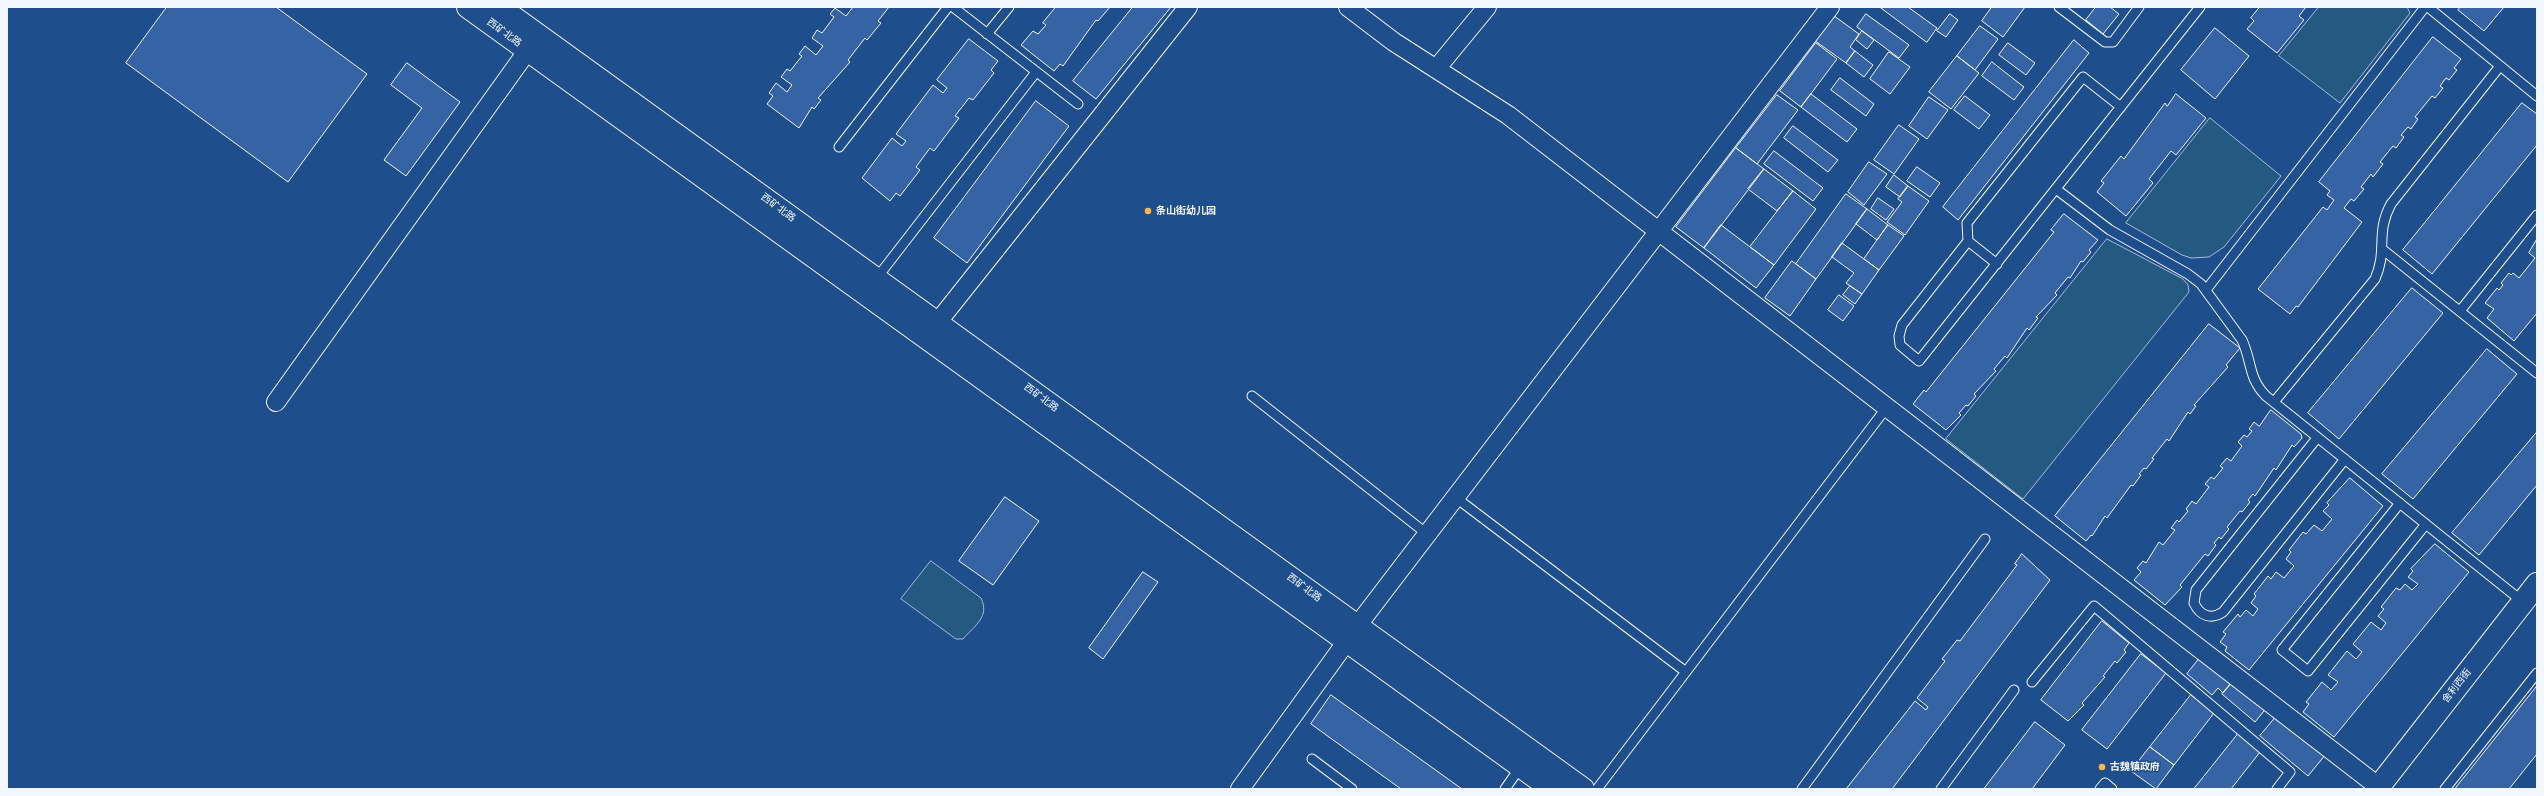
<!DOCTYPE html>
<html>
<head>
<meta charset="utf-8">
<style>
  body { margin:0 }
  #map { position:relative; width:2544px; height:796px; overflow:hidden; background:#1f4e8c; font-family:Signika,sans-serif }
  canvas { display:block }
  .frame { position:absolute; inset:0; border:8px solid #f2f6ff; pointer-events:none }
</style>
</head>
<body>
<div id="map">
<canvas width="2544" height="796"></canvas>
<div class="frame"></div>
</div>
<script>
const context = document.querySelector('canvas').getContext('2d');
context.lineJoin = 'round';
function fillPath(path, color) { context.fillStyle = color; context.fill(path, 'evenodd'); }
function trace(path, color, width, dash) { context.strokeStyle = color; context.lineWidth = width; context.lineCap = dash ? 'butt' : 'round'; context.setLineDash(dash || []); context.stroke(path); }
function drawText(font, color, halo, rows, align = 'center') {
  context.font = font + ' Signika,"Noto Sans SC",sans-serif'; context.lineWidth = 3; context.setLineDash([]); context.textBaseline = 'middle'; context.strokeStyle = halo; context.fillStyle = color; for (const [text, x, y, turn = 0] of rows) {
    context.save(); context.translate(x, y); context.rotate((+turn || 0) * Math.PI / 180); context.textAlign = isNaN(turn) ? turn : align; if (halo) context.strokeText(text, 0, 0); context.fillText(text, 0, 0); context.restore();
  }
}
const green = new Path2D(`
  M2319,7H2407L2410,13L2340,103L2279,56Z
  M2210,118L2281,176L2224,247L2209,257L2191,258L2182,255L2126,223Z
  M2107,239L2183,279L2188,285L2189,292L2023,499L1946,439Z
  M931,561L981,598C990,617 975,625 963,639H956L901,599Z`);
const building = new Path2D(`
  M167,7H276L367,74L288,182L126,63Z
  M889,7L878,21L881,23L867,40L865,38L848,60L850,62L818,98L821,100L814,109L812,107L799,128L767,104L773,96L769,93L776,83L787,92L792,85L781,77L787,69L790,71L802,56L799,54L805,46L816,55L823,46L812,38L817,30L822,33L834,17L830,14L835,8L846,16L853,7Z
  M1056,7H1110L1098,21L1096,20L1063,66L1060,64L1054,71L1021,45L1033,31L1038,34L1046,25L1043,23Z
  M1133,7H1171L1096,99L1073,81Z
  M1880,7H1908L1937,28L1927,42Z
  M1992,7H2025L2003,37L1982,21Z
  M2096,7H2110L2119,14L2103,34L2086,20Z
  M2260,7H2306L2299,16L2304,20L2277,53L2247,29L2254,21L2251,18Z
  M2461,7H2504L2484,31L2458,10Z
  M1830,13L1859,34L1850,47L1855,51L1846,63L1811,38Z
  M1866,14L1909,45L1899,58L1857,27Z
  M1950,14L1958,20L1946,37L1937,31Z
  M1980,26L1998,39L1975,70L1957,56Z
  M2215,28L2249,56L2215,99L2181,70Z
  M1862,31L1874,40L1867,49L1856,40Z
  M2433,37L2461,59L2454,68L2457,70L2449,80L2446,78L2440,86L2443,88L2435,98L2432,96L2415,117L2418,119L2411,129L2408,127L2401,135L2404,137L2396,148L2393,146L2380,162L2383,164L2373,177L2371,174L2361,187L2364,189L2354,201L2351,199L2344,208L2362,222L2298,307L2296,306L2290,314L2258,289L2323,207L2327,210L2334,200L2327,195L2330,191L2319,182Z
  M969,39L998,61L991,70L994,73L973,100L969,98L955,116L959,118L934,151L930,148L916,167L920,170L900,196L896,193L890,201L862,178L892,138L902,146L906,141L896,134L933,85L943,93L947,88L937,80Z
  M2074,40L2089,53L1958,220L1943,207Z
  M1816,43L1837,59L1801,107L1780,91Z
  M2008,43L2035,63L2026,75L1999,55Z
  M1855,51L1873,65L1864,77L1846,63Z
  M1889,52L1910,67L1890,94L1870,79Z
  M1957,56L1979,73L1951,109L1929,92Z
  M1992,62L2024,87L2014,100L1982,76Z
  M407,63L460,102L406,176L384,160L422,108L391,85Z
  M1840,78L1874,104L1866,116L1831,90Z
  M1811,94L1857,129L1847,142L1801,107Z
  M2176,94L2206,118L2176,155L2171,151L2149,179L2153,183L2126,216L2097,192L2104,183L2101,181L2121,156L2124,159L2165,103L2167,106Z
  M1777,95L1798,110L1757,164L1736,148Z
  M1965,96L1990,115L1979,129L1954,110Z
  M1929,97L1948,110L1927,139L1909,126Z
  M1036,101L1069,126L967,263L934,238Z
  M2522,103L2537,114V145L2432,274L2403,250Z
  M1899,125L1919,139L1894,174L1874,160Z
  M1793,126L1838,160L1828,172L1784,138Z
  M1736,148L1764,169L1704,248L1676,227Z
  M1774,151L1823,188L1813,201L1764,164Z
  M1869,162L1887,174L1864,205L1848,192Z
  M1917,167L1940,183L1930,197L1907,181Z
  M1764,169L1793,191L1777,211L1748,189Z
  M1894,175L1908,186L1900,197L1886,187Z
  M1908,186L1929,201L1905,235L1887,222L1902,202L1898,199Z
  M1793,191L1816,209L1774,265L1750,247Z
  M1846,194L1867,209L1816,279L1796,264Z
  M1878,198L1894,209L1886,220L1871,209Z
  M1867,209L1888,225L1877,240L1856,224Z
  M2064,214L2098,240L2089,250L2091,252L2083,262L2081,261L2070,278L2068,277L2055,293L2057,295L2036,317L2038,318L2029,330L2027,328L2007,358L2005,356L1994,369L1996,371L1974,394L1976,396L1968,406L1966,405L1959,413L1961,415L1946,430L1913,404L1924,390L1926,392L2054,232L2051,230Z
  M1721,225L1774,265L1756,288L1704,248Z
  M1888,225L1904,236L1879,270L1864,259Z
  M2537,239V313L2514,341L2487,318L2494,309L2485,303L2497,288L2499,290L2503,285L2501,283L2509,273L2511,275L2513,273L2519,278L2535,258L2529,253Z
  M1842,243L1879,270L1862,294L1846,283L1854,273L1832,257Z
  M1792,261L1816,279L1790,316L1765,298Z
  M1850,286L1862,294L1855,304L1843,295Z
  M2412,288L2443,313L2339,439L2308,413Z
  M1839,295L1854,306L1843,321L1828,310Z
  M2209,324L2240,348L2226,365L2228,367L2194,405L2196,406L2190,414L2188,412L2169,441L2167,439L2152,458L2154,459L2146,469L2144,468L2139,474L2141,475L2133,486L2131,485L2107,518L2105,516L2092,536L2091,535L2086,541L2055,516Z
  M2487,349L2517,374L2413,499L2382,474Z
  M2271,410L2301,434L2302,438L2294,447L2292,445L2276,470L2274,468L2255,496L2253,494L2248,500L2250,502L2242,512L2240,511L2227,527L2229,529L2221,539L2219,537L2214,543L2216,545L2208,556L2205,554L2180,585L2182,587L2165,605L2134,580L2141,572L2137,568L2143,561L2146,563L2159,542L2163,545L2175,530L2171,528L2177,520L2179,522L2188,511L2186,509L2192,501L2196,504L2209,487L2205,484L2211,477L2214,479L2223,468L2220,466L2227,458L2231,461L2242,446L2238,442L2244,435L2247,437L2252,431L2249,429L2254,422L2259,426Z
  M2537,432V485L2479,555L2452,533Z
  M2350,478L2383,506L2249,670L2225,651L2227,647L2220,642L2226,634L2223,632L2238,614L2240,617L2246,610L2253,616L2258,609L2251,603L2256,596L2254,594L2268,576L2271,579L2276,572L2284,578L2294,566L2286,559L2291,552L2289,550L2303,532L2306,534L2314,525L2322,531L2332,519L2323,511L2329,505L2327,503Z
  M1005,497L1039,521L993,585L959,561Z
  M2435,544L2469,572L2334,737L2303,712L2309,704L2306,702L2322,682L2331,690L2338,682L2328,675L2347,651L2356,659L2362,652L2353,644L2371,622L2381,630L2386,623L2378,616L2384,609L2381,607L2396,588L2400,590L2405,584L2412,590L2418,584L2408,577L2413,571L2411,569Z
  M2022,554L2050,580L1892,789H1846L1915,701L1926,710L1928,707L1917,698L1945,661L1942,659L1957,640L1960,641L2017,565L2015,564Z
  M1143,572L1158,582L1103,659L1089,648Z
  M2102,621L2129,643L2124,650L2126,652L2117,663L2115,661L2103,676L2105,677L2082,703L2084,705L2068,721L2041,700Z
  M2204,653L2235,679L2223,693L2218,688L2212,695L2187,674Z
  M2141,654L2166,673L2107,749L2082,730Z
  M2235,679L2268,706L2255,722L2222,694Z
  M2537,686V754L2509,789H2455Z
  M1331,695L1462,789H1401L1311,724Z
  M2191,695L2214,713L2174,765L2150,747Z
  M2275,718L2294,733L2296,730L2326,754L2308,776L2260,736Z
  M2035,722L2065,745L2032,789H1984Z
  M2238,734L2260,752L2231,789H2194Z
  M2150,747L2174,765L2156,789L2131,771Z`);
const service = new Path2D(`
  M953,7L1078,104
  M2059,7L2105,42H2113L2139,7
  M2428,7L2537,96
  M987,34L1009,7
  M2121,107L2083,77L1967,223L1968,241L1902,325L1899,336L1900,345L1919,361C2013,243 2107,125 2200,7
  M839,147L948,7
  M2056,189L2110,230L2188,274L2201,284L2242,340C2252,361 2248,378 2266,396L2523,602
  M1968,241L1997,264
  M2382,249L2537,373
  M876,279L1036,72
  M2206,290L2425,7
  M2460,311L2537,215
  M1252,396L1427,534
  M2274,402L2375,279C2388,250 2375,233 2391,204L2500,66
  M2317,438L2196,590L2194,603C2200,616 2211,620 2223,612L2345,459
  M1455,497L1686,672
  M2400,503L2282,650L2308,671L2426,524
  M2032,682L2094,606L2290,772L2277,789
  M1312,759L1352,789
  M1505,789L1521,766
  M1597,789L1887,407
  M1802,789L1985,539
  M1941,789L2014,690
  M2100,789L2105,783L2112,789
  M2445,789L2537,673`);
const minor = new Path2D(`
  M1348,7L1394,42L1508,115L2379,787
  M1436,69L1487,7
  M937,323L1188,7
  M276,402L528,50
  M1357,626L1830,7
  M1240,789L1347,641`);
const tertiary = new Path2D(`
  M2377,789L2537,584`);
const secondary = new Path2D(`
  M468,7L1552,789
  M499,7L1583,789`);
const markers = [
  [1148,211,4,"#ffb74d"],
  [2102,767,4,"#ffb74d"]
];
const streetNames = [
  ["西矿北路",504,33,36],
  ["西矿北路",778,208,36],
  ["西矿北路",1041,398,36],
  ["西矿北路",1304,588,36],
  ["舍利西街",2457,686,-52]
];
const poiNames = [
  ["条山街幼儿园",1156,211],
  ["古魏镇政府",2110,767]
];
fillPath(green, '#245a82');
trace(green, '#a8bbd7', 1);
fillPath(building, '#3563a3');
trace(building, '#f2f6ff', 1);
trace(service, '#f2f6ff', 11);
trace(minor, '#f2f6ff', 20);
trace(tertiary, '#f2f6ff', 24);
trace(secondary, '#f2f6ff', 24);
trace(service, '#1f4e8c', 9);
trace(minor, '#1f4e8c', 18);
trace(tertiary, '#1f4e8c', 22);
trace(secondary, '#1f4e8c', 22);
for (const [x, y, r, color] of markers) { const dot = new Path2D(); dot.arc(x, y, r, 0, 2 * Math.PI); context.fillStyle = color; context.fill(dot); trace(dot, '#1f4e8c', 1.5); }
drawText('10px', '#f2f6ff', '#1f4e8c', streetNames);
drawText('bold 10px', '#f2f6ff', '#1f4e8c', poiNames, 'left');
</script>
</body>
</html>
